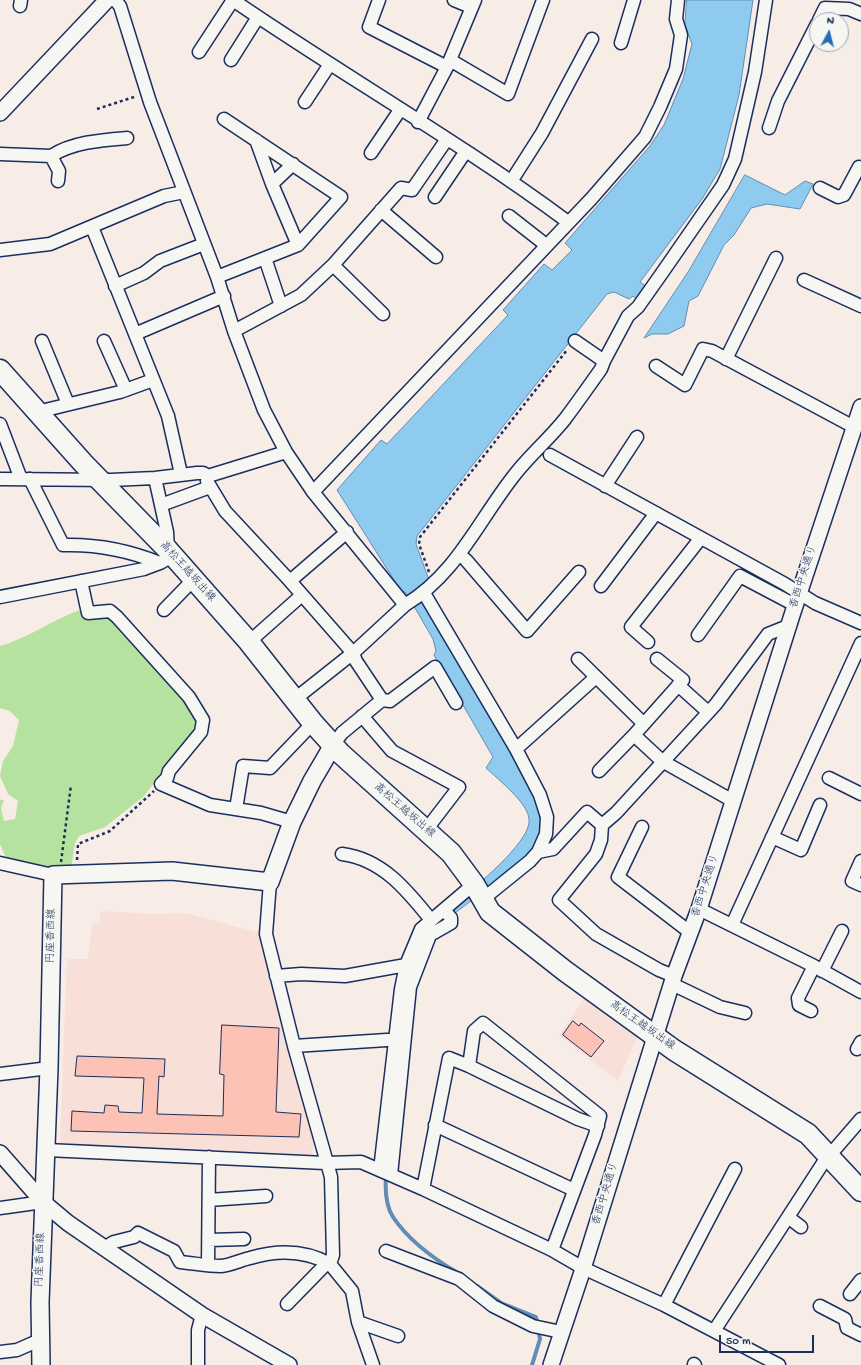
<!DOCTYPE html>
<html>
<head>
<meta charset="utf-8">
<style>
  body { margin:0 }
  #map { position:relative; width:861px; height:1365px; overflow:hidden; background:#f7ece6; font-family:"Gochi Hand",sans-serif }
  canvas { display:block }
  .north { position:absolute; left:809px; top:12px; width:40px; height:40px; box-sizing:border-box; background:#f6f6f2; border:1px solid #9ea6b7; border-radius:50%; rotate:7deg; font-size:11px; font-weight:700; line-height:16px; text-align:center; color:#1b2f5e }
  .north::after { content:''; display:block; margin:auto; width:14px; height:18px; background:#1f6fb2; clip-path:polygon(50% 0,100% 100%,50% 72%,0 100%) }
  .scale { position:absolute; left:719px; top:1335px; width:95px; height:18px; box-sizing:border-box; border:2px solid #1b2f5e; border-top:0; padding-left:5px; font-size:12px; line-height:14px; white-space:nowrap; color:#1b2f5e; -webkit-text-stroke:3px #f6f6f2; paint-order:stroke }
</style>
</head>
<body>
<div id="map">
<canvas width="861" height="1365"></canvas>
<div class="north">N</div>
<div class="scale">50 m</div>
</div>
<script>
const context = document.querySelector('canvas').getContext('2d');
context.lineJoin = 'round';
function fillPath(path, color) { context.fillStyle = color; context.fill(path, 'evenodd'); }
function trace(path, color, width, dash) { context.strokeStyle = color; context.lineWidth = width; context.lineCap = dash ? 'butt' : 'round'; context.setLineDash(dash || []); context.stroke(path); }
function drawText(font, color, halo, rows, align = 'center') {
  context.font = font + ' "Gochi Hand","Klee One",sans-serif'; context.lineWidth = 3; context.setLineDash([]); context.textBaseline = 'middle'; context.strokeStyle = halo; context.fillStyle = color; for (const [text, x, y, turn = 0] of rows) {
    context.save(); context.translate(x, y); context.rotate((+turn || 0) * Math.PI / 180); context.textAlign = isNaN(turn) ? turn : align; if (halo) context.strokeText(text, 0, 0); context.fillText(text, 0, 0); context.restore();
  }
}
const built = new Path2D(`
  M101,911L155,914L186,913L259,933L315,1141L311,1156L60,1145L67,959H88L92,923H99Z
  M587,995L635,1030L637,1037L618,1081L559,1035Z`);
const green = new Path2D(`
  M82,609L106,615L119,624L199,718L194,733L143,797L105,827L79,836L75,843L71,868H45L6,858L0,844V800H4L1,808L4,821L15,819L18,801L8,794L0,776L3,761L13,746L19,720L10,711L0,708V646C29,638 53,619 82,609Z`);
const water = new Path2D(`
  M687,0H753L739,95L720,169L702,199L640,282L647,287L638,295L639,297L637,300L633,296L629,299L614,292L607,294L417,536L416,544L429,580L424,604L533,792L541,815L542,825L540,838L535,848L525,860L455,913L450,907C471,891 520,851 528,827C530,822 529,816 527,812C522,799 497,778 486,768L493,757L434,655L436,651L433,639L408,596L405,592L401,591L337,490L381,440L387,444L508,315L503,310L544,264L552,270L572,250L565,243L650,146L664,125L683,79L692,44L685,25Z
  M745,175L785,195L805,181L813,184L800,209L767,204L751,208L734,235L724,245L698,296L689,301L684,326L668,334H652L644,338L688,272Z`);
const stream = new Path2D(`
  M386,1175C385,1189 386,1206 393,1217C409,1241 434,1259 458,1273
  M477,1286L501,1303L536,1317L540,1339L532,1365`);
const building = new Path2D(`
  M573,1021L579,1026L581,1023L604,1041L591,1057L563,1035Z
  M222,1025L279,1028L276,1112L301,1114L299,1137L71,1131L72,1111L104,1113L105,1105L118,1106L119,1112L142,1113L144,1078L75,1076L77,1056L165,1059L164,1077L159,1076L157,1114L223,1116L224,1075L220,1074Z`);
const path = new Path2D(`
  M97,109L137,96
  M429,572L419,544L420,537L567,350
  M77,860L78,844L110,831L154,791
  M61,862L71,785`);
const minor = new Path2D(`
  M115,0L120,6L150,102L217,277L234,331L264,410L286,452L313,492L405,605L353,653L356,661L382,700L342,733L333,745
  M233,0C344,76 460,142 568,222
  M379,0L369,27L447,67
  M454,0L471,7
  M20,6L21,0
  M819,20L825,8L849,9L861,14
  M621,43L634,0
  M199,52L233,0
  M231,60L258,17
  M450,60L508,94L543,0
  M305,102L330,64
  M224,119L341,197L298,245
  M418,122L447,67L475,0
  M769,128L778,101L817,24
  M371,153L400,110
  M0,154L51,156L59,171L58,181
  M51,156C73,142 102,140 127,138
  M512,180L542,133L592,39
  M272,184L293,164
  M820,188L838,197L844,195L859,167L861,168
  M435,197L466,151
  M381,210L436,257
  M509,216L546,245
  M92,227L168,416L181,474
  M0,250L50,244L164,196L184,192
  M265,258L281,306
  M333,265L383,314
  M217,277L298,245L272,184L256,140
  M804,280L861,306
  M115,286L144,273L160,261L204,244
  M234,331L301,295L333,265L401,188L412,190L447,139
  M135,334L224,296
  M42,341L68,404
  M104,341L126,390
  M575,341L604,361L628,316L638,307L662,273L723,185L735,159L755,72L766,0
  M726,359L776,258
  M656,366L685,385L703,349L712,351L854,427
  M37,412L120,392L153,380
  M0,424L21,479
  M286,452L208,476L207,481L225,511L290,581L353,653L295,699
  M550,455L785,584L815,603L861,623
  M155,478L167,532L168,550
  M0,479L111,480L155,478L197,473H203L208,476
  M30,479L63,545C97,544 128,550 160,563
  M605,486L637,437
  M313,492L592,198L645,137L660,107L676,69L681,35L676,19L678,0
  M161,505L210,487
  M460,555L466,560L527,631L579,572
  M81,581L88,613L110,611L117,617L189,697L203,720L201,732L169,771L167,778L161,784L210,805L261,813L292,822
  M290,581L347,532
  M601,586L656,513
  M424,593L516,749L540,795L547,817L546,834L538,852L530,861L483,899
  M0,597L144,569L160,563L172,556
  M405,605C457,574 479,519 516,473C531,454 550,438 565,419C577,403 589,386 601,369L604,361
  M164,610L193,580
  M698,635L740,576L795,605
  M249,642L302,595
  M648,642L631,627L700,539
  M578,659L643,723
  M678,685L708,712
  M382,700L390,701L435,667L456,703
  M362,716L392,751L459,787L426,830
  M634,735L683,680L657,659
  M516,749L596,677
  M599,771L634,735L662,761L733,801
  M829,778L861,794
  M236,809L243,766L270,768L313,723
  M602,825L616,813L716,704L768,634L788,626
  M642,827L618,877L691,933
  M772,837L801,850L820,805
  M538,852L553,849L587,812L602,825L601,840L596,854L559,900L596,934L659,970L674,976
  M342,854C382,859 407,890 431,920
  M861,861L852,881L861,885
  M0,863L53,875
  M270,882L266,934L294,1046L331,1177L333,1255L330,1264L352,1291L358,1322L373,1365
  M699,909L814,966L861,992
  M732,925L861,643
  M822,971L842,931
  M276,976L301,974L345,976L406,965
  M672,984L720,1007L745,1013
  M811,1011L799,1005L798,998L814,966
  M294,1046L402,1039
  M857,1049L861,1042
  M469,1066L578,1119L598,1126
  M0,1074L49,1068
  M435,1125L574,1190
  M47,1150L325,1163L361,1162L423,1189L552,1250L583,1268L664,1305L779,1365
  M380,1170L401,989L406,965L421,929L474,884
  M391,1175L410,987L430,935L451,923V918L444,910
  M423,1189L449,1058L469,1066L474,1031L483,1023L600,1116L595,1135L552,1250
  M209,1200L266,1196
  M0,1208L43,1202
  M788,1217L823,1163L861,1119
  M209,1240L244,1239
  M104,1248L114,1242L134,1237L138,1233L174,1251L180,1262C193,1263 207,1266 220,1266C229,1266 241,1260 250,1258C277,1250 305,1250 330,1264
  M386,1251L459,1279L493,1306L533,1326L561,1332
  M208,1265L209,1157
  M850,1294L861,1280
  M287,1304L326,1264H330
  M664,1305L735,1169
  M820,1306L845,1319L847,1328L861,1335
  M358,1322L398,1336
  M714,1331L788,1217L801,1227
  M0,1352L17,1350L42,1339
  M694,1364L695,1365
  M198,1365V1330L202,1315`);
const tertiary = new Path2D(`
  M0,113L107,0
  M0,1153L43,1202L68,1223L202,1315L289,1365
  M551,1365L581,1275L674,976L699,909L793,612L861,407`);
const secondary = new Path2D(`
  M41,1365L40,1302L49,1068L53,875L172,871L270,882L292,822L312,781L333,745`);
const primary = new Path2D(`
  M0,370L83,463L168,550L249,642L313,723L340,753L451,853L474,884L490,912L565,971L674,1050L808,1134L861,1191`);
const streetNames = [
  ["高松王越坂出線",187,572,48],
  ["香西中央通り",804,577,-72],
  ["高松王越坂出線",404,811,41],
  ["香西中央通り",706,886,-72],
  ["円座香西線",52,936,-89],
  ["高松王越坂出線",642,1026,35],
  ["香西中央通り",606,1194,-73],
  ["円座香西線",41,1260,-88]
];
fillPath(built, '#f8dfd7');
fillPath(green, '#b6e2a0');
fillPath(water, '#8fcbef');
trace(water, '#618db5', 1);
trace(stream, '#618db5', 4);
fillPath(building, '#fcc2b5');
trace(building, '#1b2f5e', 1);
trace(minor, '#1b2f5e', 15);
trace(tertiary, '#1b2f5e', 18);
trace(secondary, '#1b2f5e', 20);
trace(primary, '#1b2f5e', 23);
trace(path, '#1b2f5e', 2.5, [3, 3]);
trace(minor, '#f6f6f2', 12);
trace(tertiary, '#f6f6f2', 15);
trace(secondary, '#f6f6f2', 17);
trace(primary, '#f6f6f2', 20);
drawText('11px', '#1b2f5e', '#f6f6f2', streetNames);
</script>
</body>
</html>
